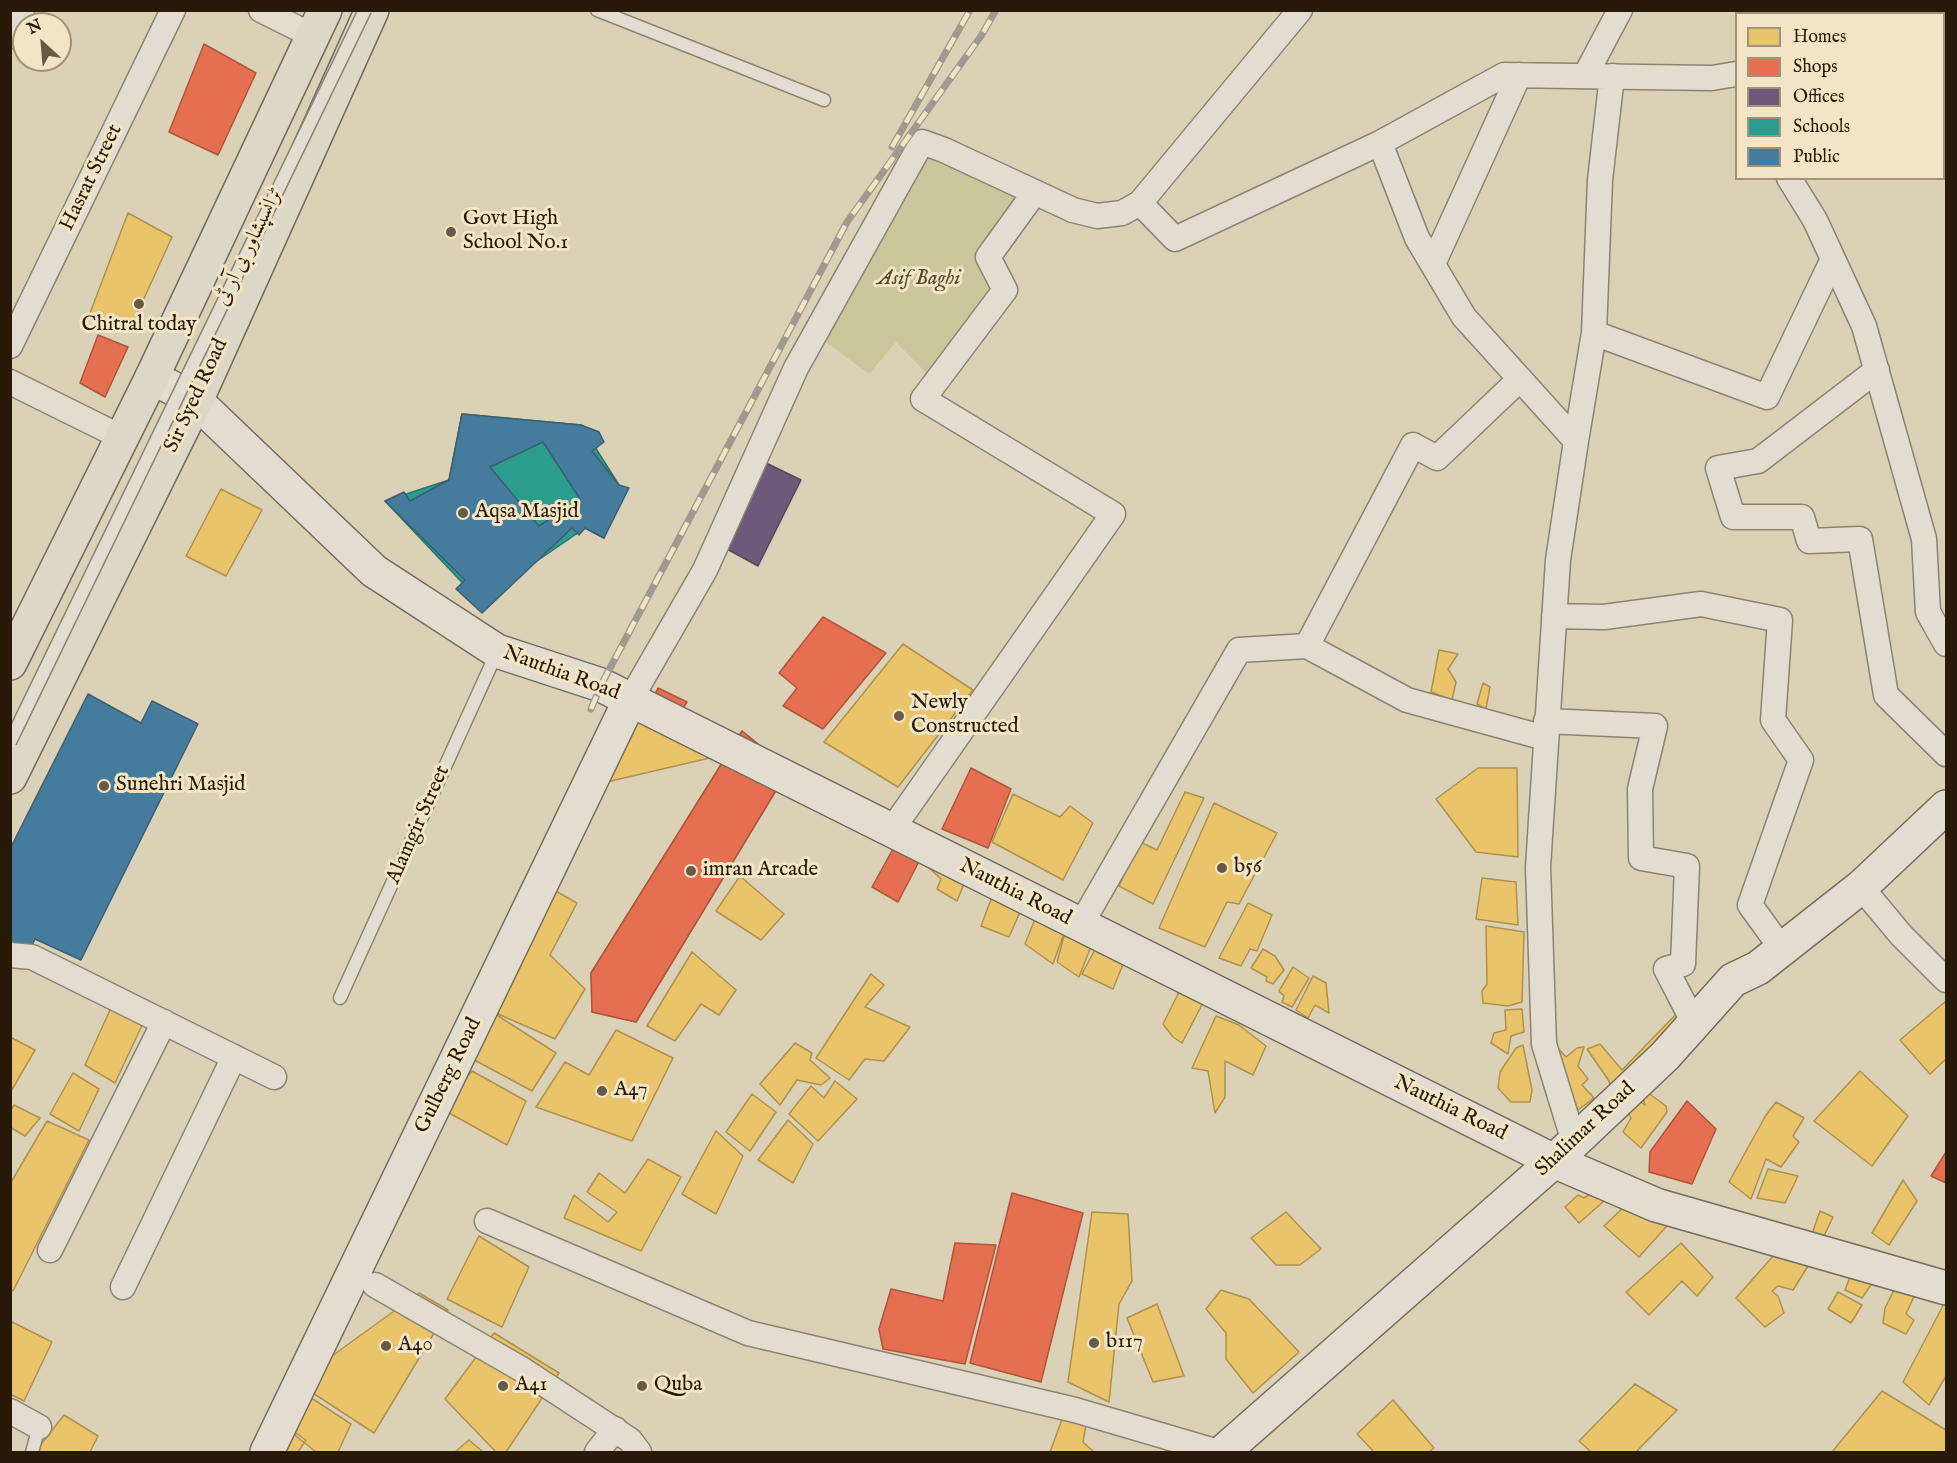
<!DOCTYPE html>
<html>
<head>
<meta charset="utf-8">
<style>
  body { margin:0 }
  #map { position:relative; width:1957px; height:1463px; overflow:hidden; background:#dbd1b6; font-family:"IM FELL English",serif }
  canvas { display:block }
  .frame { position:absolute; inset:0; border:12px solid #281908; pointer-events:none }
  .legend { position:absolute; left:1735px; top:12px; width:210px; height:168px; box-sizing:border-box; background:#f1e5c6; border:2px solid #a1937a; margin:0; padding:8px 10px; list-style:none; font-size:18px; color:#281908 }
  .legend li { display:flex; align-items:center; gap:12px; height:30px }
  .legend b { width:30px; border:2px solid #a1937a }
  .north { position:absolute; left:12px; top:12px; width:60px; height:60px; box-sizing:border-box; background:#f1e5c6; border:2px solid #a1937a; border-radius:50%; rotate:334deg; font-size:16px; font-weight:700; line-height:24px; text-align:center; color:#281908 }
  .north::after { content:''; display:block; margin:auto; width:21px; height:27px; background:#675945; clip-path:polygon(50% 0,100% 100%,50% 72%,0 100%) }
</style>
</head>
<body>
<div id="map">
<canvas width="1957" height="1463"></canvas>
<div class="frame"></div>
<ul class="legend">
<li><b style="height:16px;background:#e9c46a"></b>Homes</li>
<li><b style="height:16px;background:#e76f51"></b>Shops</li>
<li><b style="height:16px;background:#6d597a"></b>Offices</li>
<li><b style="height:16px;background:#2a9d8f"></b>Schools</li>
<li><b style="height:16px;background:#457b9d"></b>Public</li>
</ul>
<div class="north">N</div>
</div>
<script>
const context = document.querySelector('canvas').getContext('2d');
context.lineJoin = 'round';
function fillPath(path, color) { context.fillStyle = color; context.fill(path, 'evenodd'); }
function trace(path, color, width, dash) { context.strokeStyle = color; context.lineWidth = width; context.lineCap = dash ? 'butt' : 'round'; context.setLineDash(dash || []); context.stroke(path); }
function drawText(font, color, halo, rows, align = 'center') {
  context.font = font + ' "IM FELL English",Amiri,serif'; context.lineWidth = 6; context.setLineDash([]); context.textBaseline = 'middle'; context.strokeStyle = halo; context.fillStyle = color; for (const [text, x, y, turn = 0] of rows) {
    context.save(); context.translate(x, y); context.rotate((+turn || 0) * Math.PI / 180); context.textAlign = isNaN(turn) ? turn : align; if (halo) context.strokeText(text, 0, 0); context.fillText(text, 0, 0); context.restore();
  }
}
const green = new Path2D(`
  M917,150L1035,192L979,257L1000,297L936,383L896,342L869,374L815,334Z`);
const homes = new Path2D(`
  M128,213L172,237L131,327L90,313Z
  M221,489L262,510L226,576L186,556Z
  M903,644L973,690L898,787L824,742Z
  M1439,650L1458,654L1448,669L1456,682L1452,700L1431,692Z
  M1483,683L1490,687L1486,709L1477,704Z
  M629,715L714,757L598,784Z
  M742,731L789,769L636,1022L592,1012L591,973Z
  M1478,768H1517L1518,857L1476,852L1436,799Z
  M1185,792L1204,798L1153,904L1119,886L1140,842L1157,850Z
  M1013,794L1060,817L1070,806L1093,823L1063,880L992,842Z
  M1214,803L1277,833L1239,904L1227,902L1205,947L1159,928Z
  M926,865L968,874L957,901L937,889L941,879Z
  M740,876L784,914L761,940L716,911Z
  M1482,878L1516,882L1518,925L1476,919Z
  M995,889L1024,903L1009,937L981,926Z
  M554,890L577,903L550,955L585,989L555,1039L489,1010Z
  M1248,903L1272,915L1257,951L1250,949L1241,966L1219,958Z
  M1039,909L1067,925L1053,964L1025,944Z
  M1067,925L1093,941L1079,977L1057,962Z
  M1486,926L1524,932L1522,1002L1508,1006L1483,1003L1482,991L1487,984Z
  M1099,942L1126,957L1113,989L1082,974Z
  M1263,949L1275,956L1284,970L1273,984L1266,981L1267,977L1251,968Z
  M692,952L736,990L719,1015L701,1004L675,1041L647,1026Z
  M1293,967L1309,978L1292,1007L1282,1002L1284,996L1279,991Z
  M871,974L884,985L865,1007L910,1027L884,1061L865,1059L849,1080L816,1058Z
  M1313,976L1326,983L1329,1013L1315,1005L1308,1018L1296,1010Z
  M120,988L152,1004L115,1083L85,1065Z
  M1181,988L1205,999L1182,1043L1173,1037L1163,1024Z
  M1946,1001V1059L1930,1074L1900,1040Z
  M1522,1009L1524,1032L1511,1036L1508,1054L1491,1043L1494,1033L1506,1030L1505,1010Z
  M1681,1009L1676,1038L1612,1092L1609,1081L1587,1049L1600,1044L1622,1070Z
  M489,1010L556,1053L532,1091L467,1056Z
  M1216,1016L1239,1025L1266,1046L1253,1075L1225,1061V1097L1215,1113L1208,1071L1192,1068Z
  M616,1030L673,1058L632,1141L536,1107L565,1062L589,1075Z
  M10,1037L35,1050L10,1093Z
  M795,1043L812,1053L810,1060L830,1078L821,1085L797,1080L780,1105L760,1084Z
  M1523,1045L1532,1090L1530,1102H1511L1498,1088L1500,1072L1516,1048Z
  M1556,1046L1566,1057L1577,1048L1584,1047L1578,1066L1588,1079L1582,1085L1594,1098L1574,1113Z
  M472,1071L526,1101L507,1145L442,1109Z
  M1860,1071L1908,1116L1872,1166L1814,1121Z
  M73,1073L99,1089L79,1131L50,1114Z
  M835,1081L857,1099L818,1141L789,1114L811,1086L824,1098Z
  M1639,1086L1666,1106L1667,1112L1641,1148L1623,1132L1631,1118L1625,1107L1635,1098L1645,1105Z
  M752,1094L776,1112L750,1151L726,1132Z
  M1776,1102L1804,1118L1793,1136L1799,1142L1781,1167L1766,1159L1751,1199L1729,1182L1766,1115Z
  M14,1105L40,1118L25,1136L10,1127V1111Z
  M788,1120L813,1144L793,1183L758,1160Z
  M47,1121L89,1140L13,1291L10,1289V1184Z
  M716,1131L743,1156L716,1214L682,1194Z
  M648,1159L681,1177L641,1251L564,1218L574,1195L608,1222L617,1212L587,1192L599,1173L625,1193Z
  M1768,1169L1798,1176L1785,1203L1757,1198Z
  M1903,1180L1917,1201L1889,1245L1872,1233Z
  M1579,1187L1612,1194L1579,1223L1565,1207L1578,1195L1584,1198L1589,1195Z
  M1631,1200L1674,1218L1639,1257L1604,1226Z
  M1820,1211L1833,1217L1823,1238L1811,1237Z
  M1092,1212L1128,1214L1132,1281L1119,1304L1109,1402L1068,1382Z
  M1286,1212L1321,1249L1300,1265H1276L1251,1238Z
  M479,1236L529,1267L502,1327L447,1299Z
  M1681,1243L1713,1277L1697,1296L1682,1281L1649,1315L1626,1292Z
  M1774,1255L1808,1266L1793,1290L1778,1286L1772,1291L1778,1296L1784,1313L1765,1327L1736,1298Z
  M1851,1274L1875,1279L1862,1298L1845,1290Z
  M1897,1284L1917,1290L1906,1314L1914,1320L1906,1334L1883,1323L1885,1308Z
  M1221,1290L1249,1299L1299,1352L1253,1393L1226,1359V1333L1206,1309Z
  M1838,1292L1862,1305L1851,1323L1828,1309Z
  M419,1293L448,1310L374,1433L296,1382Z
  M1946,1300V1376L1929,1405L1903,1382Z
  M1157,1304L1184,1376L1153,1382L1127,1318Z
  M10,1321L52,1342L24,1401L10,1394Z
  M494,1333L559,1373L506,1452H496L445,1399Z
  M290,1384L351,1424L338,1452H316L272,1417Z
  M1635,1384L1677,1410L1636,1452H1591L1579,1441Z
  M1882,1391L1946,1430V1452H1832Z
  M1393,1400L1434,1448L1429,1452H1374L1357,1434Z
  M1064,1414L1087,1419L1083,1442L1094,1452H1050Z
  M64,1415L98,1436L90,1452H35Z
  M272,1417L306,1440L298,1452H255Z
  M469,1440L483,1452H455Z`);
const shops = new Path2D(`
  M204,44L256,73L218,155L169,132Z
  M98,335L128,347L105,397L80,383Z
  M823,617L886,653L823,729L783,706L797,688L779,673Z
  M658,688L687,702L682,710L654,696Z
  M742,731L789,769L636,1022L592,1012L591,973Z
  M971,768L1011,789L988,848L942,829Z
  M899,838L926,848L898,902L872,887Z
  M1687,1101L1716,1129L1692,1184L1649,1172L1650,1152Z
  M1946,1152V1183L1931,1176Z
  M1012,1193L1083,1213L1041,1382L970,1363Z
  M955,1243L996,1245L965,1364L883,1349L879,1329L891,1289L943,1301Z`);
const offices = new Path2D(`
  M764,462L801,480L758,566L727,549Z`);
const schools = new Path2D(`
  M462,414L581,425L619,485L604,538L585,528L483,598L472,593L385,501L449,480Z`);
const public = new Path2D(`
  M462,414L581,425L599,432L604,442L592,451L619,485L629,488L604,538L585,528L579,535L572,528L482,613L456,589L465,580L385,501L404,492L410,501L449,480ZM543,442L580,499L539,526L490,467Z
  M88,694L141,723L152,701L198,724L81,960L35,939L29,951L10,949V849Z`);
const lane = new Path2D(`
  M597,10L824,100
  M340,998L497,652
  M32,1452L39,1427`);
const street = new Path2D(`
  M261,10L313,36
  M1900,14L1904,10
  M10,36L22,10
  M1585,76L1620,10
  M1380,143L1504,75L1712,78L1736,74
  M1944,161L1946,164
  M1789,178L1815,220L1864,326L1924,539L1928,612L1946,644
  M1140,203L1300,10
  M1433,264L1519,75
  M1594,333L1767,397L1833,259
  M10,346L173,10
  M1877,370L1758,461L1718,468L1733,517H1802L1809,541L1860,539L1886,695L1946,754
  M10,382L121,437
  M1576,441L1594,333L1600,180L1612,76
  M1554,616L1604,617L1701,604L1780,620L1773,720L1801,760L1750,905L1782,949
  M1307,646L1413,445L1437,458L1520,379
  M630,700L705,570L796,368L922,142L944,150L1073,210L1097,216L1122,213L1140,203L1175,239L1380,143L1417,238L1464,317L1576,441L1558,560L1538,867L1544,1044L1574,1142
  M1546,721L1655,726L1640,789L1641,858L1687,866L1683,964L1666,969L1694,1023
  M891,831L1113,514L923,399L1005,290L988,257L1035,192
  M1861,887L1901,935L1946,980
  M1080,926L1239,650L1307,646L1407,700L1545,738
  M10,955L32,957L274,1077
  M487,1221L748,1333L1075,1410L1218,1452
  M50,1250L164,1022
  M375,1285L523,1370L630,1440L639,1452
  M123,1287L234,1057
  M10,1411L39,1427
  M597,1452L615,1429`);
const secondary = new Path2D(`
  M152,377L196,401L374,571L497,651L601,685L1554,1161L1656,1205L1946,1288
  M267,1452L630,700
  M1223,1452L1554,1161L1665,1056L1733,980L1758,968L1861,887L1946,807`);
const primary = new Path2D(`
  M10,663L152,377L325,10
  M10,777L196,401L372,10`);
const rail = new Path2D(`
  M892,147L970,10
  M591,709L601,685L847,222L981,36L996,10`);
const laneBridge = new Path2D(`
  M10,742L365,10`);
const markers = [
  [451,232,6,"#675945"],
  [139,304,6,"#675945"],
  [463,513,6,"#675945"],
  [899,716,6,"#675945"],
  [104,786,6,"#675945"],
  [1222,868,6,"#675945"],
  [691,871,6,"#675945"],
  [602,1091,6,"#675945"],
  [1094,1343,6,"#675945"],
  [386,1346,6,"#675945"],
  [503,1386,6,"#675945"],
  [642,1386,6,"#675945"]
];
const streetNames = [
  ["Hasrat Street",92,178,-64],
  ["ٹرانسپشاور بی آر ٹی",250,247,-64],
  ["Sir Syed Road",197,396,-65],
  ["Nauthia Road",561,674,20],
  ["Alamgir Street",419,825,-66],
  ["Nauthia Road",1015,893,27],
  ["Gulberg Road",449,1076,-64],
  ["Nauthia Road",1450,1109,26],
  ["Shalimar Road",1586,1130,-43]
];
const poiNames = [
  ["Govt High",463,220],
  ["School No.1",463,244],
  ["Chitral today",139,326,"center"],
  ["Aqsa Masjid",475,513],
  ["Newly",911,704],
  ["Constructed",911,728],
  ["Sunehri Masjid",116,786],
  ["b56",1234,868],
  ["imran Arcade",703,871],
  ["A47",614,1091],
  ["b117",1106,1343],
  ["A40",398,1346],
  ["A41",515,1386],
  ["Quba",654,1386]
];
const parkNames = [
  ["Asif Baghi",919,280]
];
fillPath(green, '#cac59a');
fillPath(homes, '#e9c46a');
trace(homes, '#af914d', 1.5);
fillPath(shops, '#e76f51');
trace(shops, '#ae553b', 1.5);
fillPath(offices, '#6d597a');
trace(offices, '#584658', 1.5);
fillPath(schools, '#2a9d8f');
trace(schools, '#297566', 1.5);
fillPath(public, '#457b9d');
trace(public, '#3c5e70', 1.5);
trace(lane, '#8c8473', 15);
trace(street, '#8c8473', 27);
trace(secondary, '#736b5c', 36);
trace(primary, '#736b5c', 36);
trace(lane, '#e2ddd0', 12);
trace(street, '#e2ddd0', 24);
trace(secondary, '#e2ddd0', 33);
trace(primary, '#ddd7c8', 33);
trace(rail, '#9f998e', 7);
trace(rail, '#f1e5c6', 4.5, [14]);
trace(laneBridge, '#8c8473', 15, []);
trace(laneBridge, '#e2ddd0', 12);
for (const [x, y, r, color] of markers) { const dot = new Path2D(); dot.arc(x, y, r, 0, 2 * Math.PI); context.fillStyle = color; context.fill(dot); trace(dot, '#f1e5c6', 2); }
drawText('21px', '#281908', '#f1e5c6', streetNames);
drawText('21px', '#281908', '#f1e5c6', poiNames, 'left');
drawText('italic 21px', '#554a2d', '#f1e5c6', parkNames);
</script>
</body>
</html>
